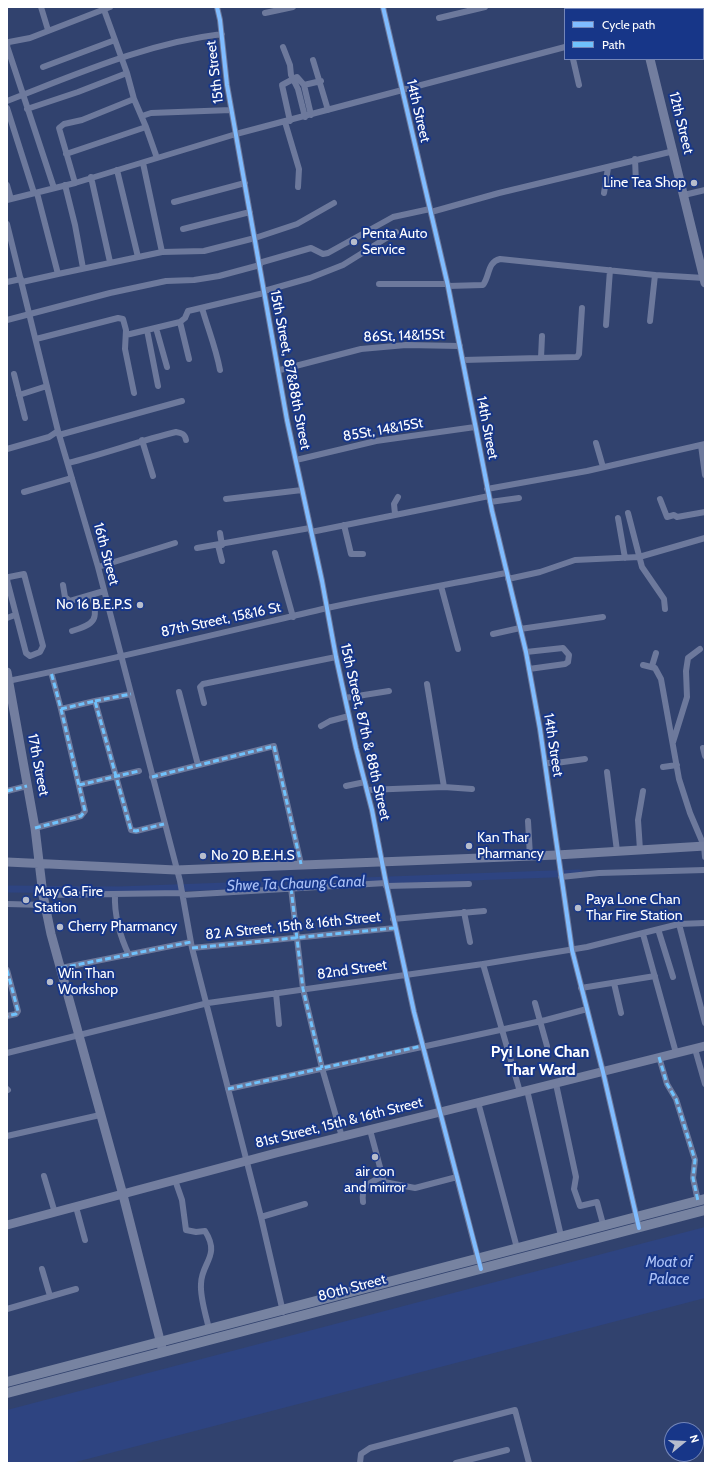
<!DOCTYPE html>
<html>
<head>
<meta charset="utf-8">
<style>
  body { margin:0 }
  #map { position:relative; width:712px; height:1470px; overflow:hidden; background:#31426e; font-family:Cabin,sans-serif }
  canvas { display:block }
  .frame { position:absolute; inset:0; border:8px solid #fff; pointer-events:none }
  .legend { position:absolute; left:564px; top:8px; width:140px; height:52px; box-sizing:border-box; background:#173688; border:1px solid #7486b8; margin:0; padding:5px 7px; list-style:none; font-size:12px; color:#fff }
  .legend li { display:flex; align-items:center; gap:8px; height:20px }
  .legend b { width:20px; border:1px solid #7486b8 }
  .north { position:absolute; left:664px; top:1422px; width:40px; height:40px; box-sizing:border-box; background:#173688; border:1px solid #7486b8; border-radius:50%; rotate:72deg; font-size:11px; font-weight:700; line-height:16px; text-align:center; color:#fff }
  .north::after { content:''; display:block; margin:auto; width:14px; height:18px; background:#b7bdcc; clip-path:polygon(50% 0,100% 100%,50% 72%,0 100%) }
</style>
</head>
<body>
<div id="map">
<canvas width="712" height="1470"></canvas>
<div class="frame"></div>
<ul class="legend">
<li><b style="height:5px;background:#80bcff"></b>Cycle path</li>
<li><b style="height:5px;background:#70c2fc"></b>Path</li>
</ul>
<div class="north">N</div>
</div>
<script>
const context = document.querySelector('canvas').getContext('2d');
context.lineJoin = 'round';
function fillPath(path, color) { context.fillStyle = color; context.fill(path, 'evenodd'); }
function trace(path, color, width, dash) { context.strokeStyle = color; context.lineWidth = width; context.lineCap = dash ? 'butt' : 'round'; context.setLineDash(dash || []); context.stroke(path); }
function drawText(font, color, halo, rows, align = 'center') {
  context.font = font + ' Cabin,sans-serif'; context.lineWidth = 4; context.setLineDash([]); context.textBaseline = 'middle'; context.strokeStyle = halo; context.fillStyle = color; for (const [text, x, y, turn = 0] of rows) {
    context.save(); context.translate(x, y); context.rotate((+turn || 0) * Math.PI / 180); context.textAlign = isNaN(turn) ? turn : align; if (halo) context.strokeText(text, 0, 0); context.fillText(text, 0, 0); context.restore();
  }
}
const water = new Path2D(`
  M705,1227V1298L72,1463H7V1410Z`);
const canal = new Path2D(`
  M7,889L119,890L579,873`);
const street = new Path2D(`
  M41,7L48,30
  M103,7L127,73L134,99L146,127L157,158
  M217,7L220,20L227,85L287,420L322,581L336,657L356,748L372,810L386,883L414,1012L479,1262
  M383,7L448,286L492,511L526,652L540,729L572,950L603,1072L639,1228
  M679,9L685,7
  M265,13L293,7
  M439,18L485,7
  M7,45L9,42L30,38L110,7
  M7,46L54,188
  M283,47L290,65L291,75L298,89L305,117
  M573,59L579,85
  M313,60L328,110
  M43,67L115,40
  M304,85L321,81
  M7,101C77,74 147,43 222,34
  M7,108L34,193
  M27,109L78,92L127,73
  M142,116L151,113L231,110
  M290,121L282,85L297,77L304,85L311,115
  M285,122L299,169L298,187
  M66,154L146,127
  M635,159L636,183
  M143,163L162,252
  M117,170L138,257
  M91,177L110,262
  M75,183L59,128L64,124L82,120L134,99
  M7,185L11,199
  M65,185L75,225L83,268
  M37,193L58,274L162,252L204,251L255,238L297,224L334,203
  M604,193L608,168
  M684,195L705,190
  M7,200L75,183L236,134L565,47
  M174,202L245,183
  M431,212L499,193L674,151
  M7,224L58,431L98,567L180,881L192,948L261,1217L283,1312
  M183,229L250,212
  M259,263L311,248L323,254L328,253L393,217L430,209
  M7,282L21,279
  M22,282L58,274
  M379,284H447
  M448,286L483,285C490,276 487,262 500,259L655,275L704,278
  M264,291L310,278L343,265L396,232
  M202,308C208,329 216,348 220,370
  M7,320L110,293L166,281L194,280L219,276L260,265
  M650,321L655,275
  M180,322L189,359
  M606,325L610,270
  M156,328L167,367
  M147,330L158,386
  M126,335L180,322L185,318L188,311L264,293
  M36,339L118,318L123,319L126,330L125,349L134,393
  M541,358L542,336
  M463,360L577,357L579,354L582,308
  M280,370L361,349L406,345L460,346
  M14,374L25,418
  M19,395L47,386
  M59,435L182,401
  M142,440L153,476
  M596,443L603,467
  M701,445L705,475
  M7,449L49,437L58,431
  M296,460L376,441L475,427
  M68,463C104,454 139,441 176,432C182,433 185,434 186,440
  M487,489L587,471L705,444
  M24,492L72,478
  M226,499L302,490
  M660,499L667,517L674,515L677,517L705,512
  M490,502L519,498
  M628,513L642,567L664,599L665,609
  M395,514L394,504L398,497
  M618,518L625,558
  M344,525L351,554H363
  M311,532L489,496
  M220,533L222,545
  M218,545L222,561
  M197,548L310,528
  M275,553L293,617
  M98,567L175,543
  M24,574L43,646L40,652L30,656L26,653L7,580L9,577Z
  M508,579L540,572L575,560L639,557L705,538
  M63,585L65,597L70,601L104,591
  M441,586L458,649
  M7,618L15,615
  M520,629L603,617
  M72,631C95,624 99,620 92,595
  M493,634L520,628
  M526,652L563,648L569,655L568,662L565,664L529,669
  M643,665L655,668L661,679L679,779L690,813L704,846L705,857
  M652,666L656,653
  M8,681C115,659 221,633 327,608C386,595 447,585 506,573
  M427,684L444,787
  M179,692L198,765
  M345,698L389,691
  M95,701L131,694
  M204,703L200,687L203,684L336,657
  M61,709L95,701L131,830L136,831L164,824
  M321,726L330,721L349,716
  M673,742L687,697L686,671L688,658L700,649
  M703,748L705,756
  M545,763H556L585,759
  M663,767L677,765
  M607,772L617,851
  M152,777L274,746L301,864
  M79,785L139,771
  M346,786L365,782
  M367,790L444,787L472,789
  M7,791L27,786
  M528,821L530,856
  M35,828L81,816L85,811L61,709L51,672
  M640,850L638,820L643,791
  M561,877L599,873L705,870
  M386,886L469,884
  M291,888L303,989L322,1068L342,1137
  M115,894C114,914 120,937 129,955
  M43,895L182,893
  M183,895L386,883
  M7,904L45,905
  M464,912L470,942
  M393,919L484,911
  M679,924L705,1023
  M658,929L673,977
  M643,934L676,1053
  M192,948L395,928
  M483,964L520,1092
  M61,968L191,942
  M7,970L18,1011L16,1014L7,1016
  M614,983L621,1013
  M581,988L655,976
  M276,993L279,1024
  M535,1003L547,1046
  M695,1049L705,1084
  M7,1053L208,1003L483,964L587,947L679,924L705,923
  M659,1057L667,1084L676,1099L695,1160L693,1178L698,1201
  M556,1084L576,1177L574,1189L580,1206L597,1202L603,1224
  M7,1089L8,1090
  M228,1089L546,1020L587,1009
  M527,1090L561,1236
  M478,1102L517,1248
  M370,1130L384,1182L415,1188L457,1177
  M7,1136L100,1115
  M44,1176L55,1213
  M175,1180L182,1200L186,1230L196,1232L205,1231C221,1256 201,1263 201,1284C200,1298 206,1315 209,1329
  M363,1202C361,1186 368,1184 381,1177
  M76,1207L85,1240
  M261,1217L305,1204
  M42,1269L50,1296
  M7,1309L76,1289
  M360,1463L361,1454L370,1448L515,1410L529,1463
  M456,1463L507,1450`);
const secondary = new Path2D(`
  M636,7V9
  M650,59L705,283
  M7,672L35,828L43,895L51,934L123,1195L162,1348
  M7,862L176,870L557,855L705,846
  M7,1225L276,1153L705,1046`);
const primary = new Path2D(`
  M7,1382L705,1199
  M7,1393L705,1210`);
const quiet = new Path2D(`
  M95,701L131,694
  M61,709L95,701L131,830L136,831L164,824
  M152,777L274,746L301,864
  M79,785L139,771
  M7,791L27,786
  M35,828L81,816L85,811L61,709L51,672
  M291,888L303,989L322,1068
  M192,948L395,928
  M61,968L191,942
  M7,970L18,1011L16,1014L7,1016
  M659,1057L667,1084L676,1099L695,1160L693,1178L698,1201
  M228,1089L422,1046`);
const cycleway = new Path2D(`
  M217,7L220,20L227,85L287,420L322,581L336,657L356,748L372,810L386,883L414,1012L481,1269
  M383,7L448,286L492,511L526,652L540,729L572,950L603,1072L639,1228`);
const markers = [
  [694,183,4,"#b7bdcc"],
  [354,242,4,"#b7bdcc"],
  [140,605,4,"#b7bdcc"],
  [469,846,4,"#b7bdcc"],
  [203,856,4,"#b7bdcc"],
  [26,900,4,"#b7bdcc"],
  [578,908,4,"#b7bdcc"],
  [60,927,4,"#b7bdcc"],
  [50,982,4,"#b7bdcc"],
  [375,1157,4,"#b7bdcc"]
];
const streetNames = [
  ["15th Street",215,72,-97],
  ["14th Street",418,111,77],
  ["12th Street",681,123,76],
  ["86St, 14&15St",404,336,-2],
  ["15th Street, 87&88th Street",290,370,79],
  ["14th Street",487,428,79],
  ["85St, 14&15St",383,430,-10],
  ["16th Street",106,554,75],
  ["87th Street, 15&16 St",221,620,-12],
  ["15th Street, 87th & 88th Street",365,732,77],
  ["14th Street",553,745,81],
  ["17th Street",38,765,79],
  ["82 A Street, 15th & 16th Street",293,926,-6],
  ["82nd Street",352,970,-8],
  ["81st Street, 15th & 16th Street",339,1123,-14],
  ["80th Street",352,1288,-15]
];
const poiNames = [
  ["Line Tea Shop",686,183,"right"],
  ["Penta Auto",362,234],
  ["Service",362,250],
  ["No 16 B.E.P.S",132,605,"right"],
  ["Kan Thar",477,838],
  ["Pharmancy",477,854],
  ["No 20 B.E.H.S",211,856],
  ["May Ga Fire",34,892],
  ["Station",34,908],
  ["Paya Lone Chan",586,900],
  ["Thar Fire Station",586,916],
  ["Cherry Pharmancy",68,927],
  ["Win Than",58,974],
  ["Workshop",58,990],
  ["air con",375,1172,"center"],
  ["and mirror",375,1188,"center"]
];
const waterNames = [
  ["Shwe Ta Chaung Canal",296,884,-2],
  ["Moat of",669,1263],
  ["Palace",669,1280]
];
const quarterNames = [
  ["Pyi Lone Chan",540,1052],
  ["Thar Ward",540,1070]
];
fillPath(water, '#2e4481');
trace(canal, '#2e4481', 7);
trace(street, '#6d799c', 6);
trace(secondary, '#737e9f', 9);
trace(primary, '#7783a1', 10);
trace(quiet, '#70c2fc', 3, [6, 3]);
trace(cycleway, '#80bcff', 4);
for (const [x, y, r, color] of markers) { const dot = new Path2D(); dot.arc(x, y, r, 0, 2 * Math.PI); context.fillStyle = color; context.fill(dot); trace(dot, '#173688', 1.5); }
drawText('14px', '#fff', '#173688', streetNames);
drawText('14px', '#fff', '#173688', poiNames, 'left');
drawText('italic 15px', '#aac0f5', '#173688', waterNames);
drawText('bold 16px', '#fff', '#173688', quarterNames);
</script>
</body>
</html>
